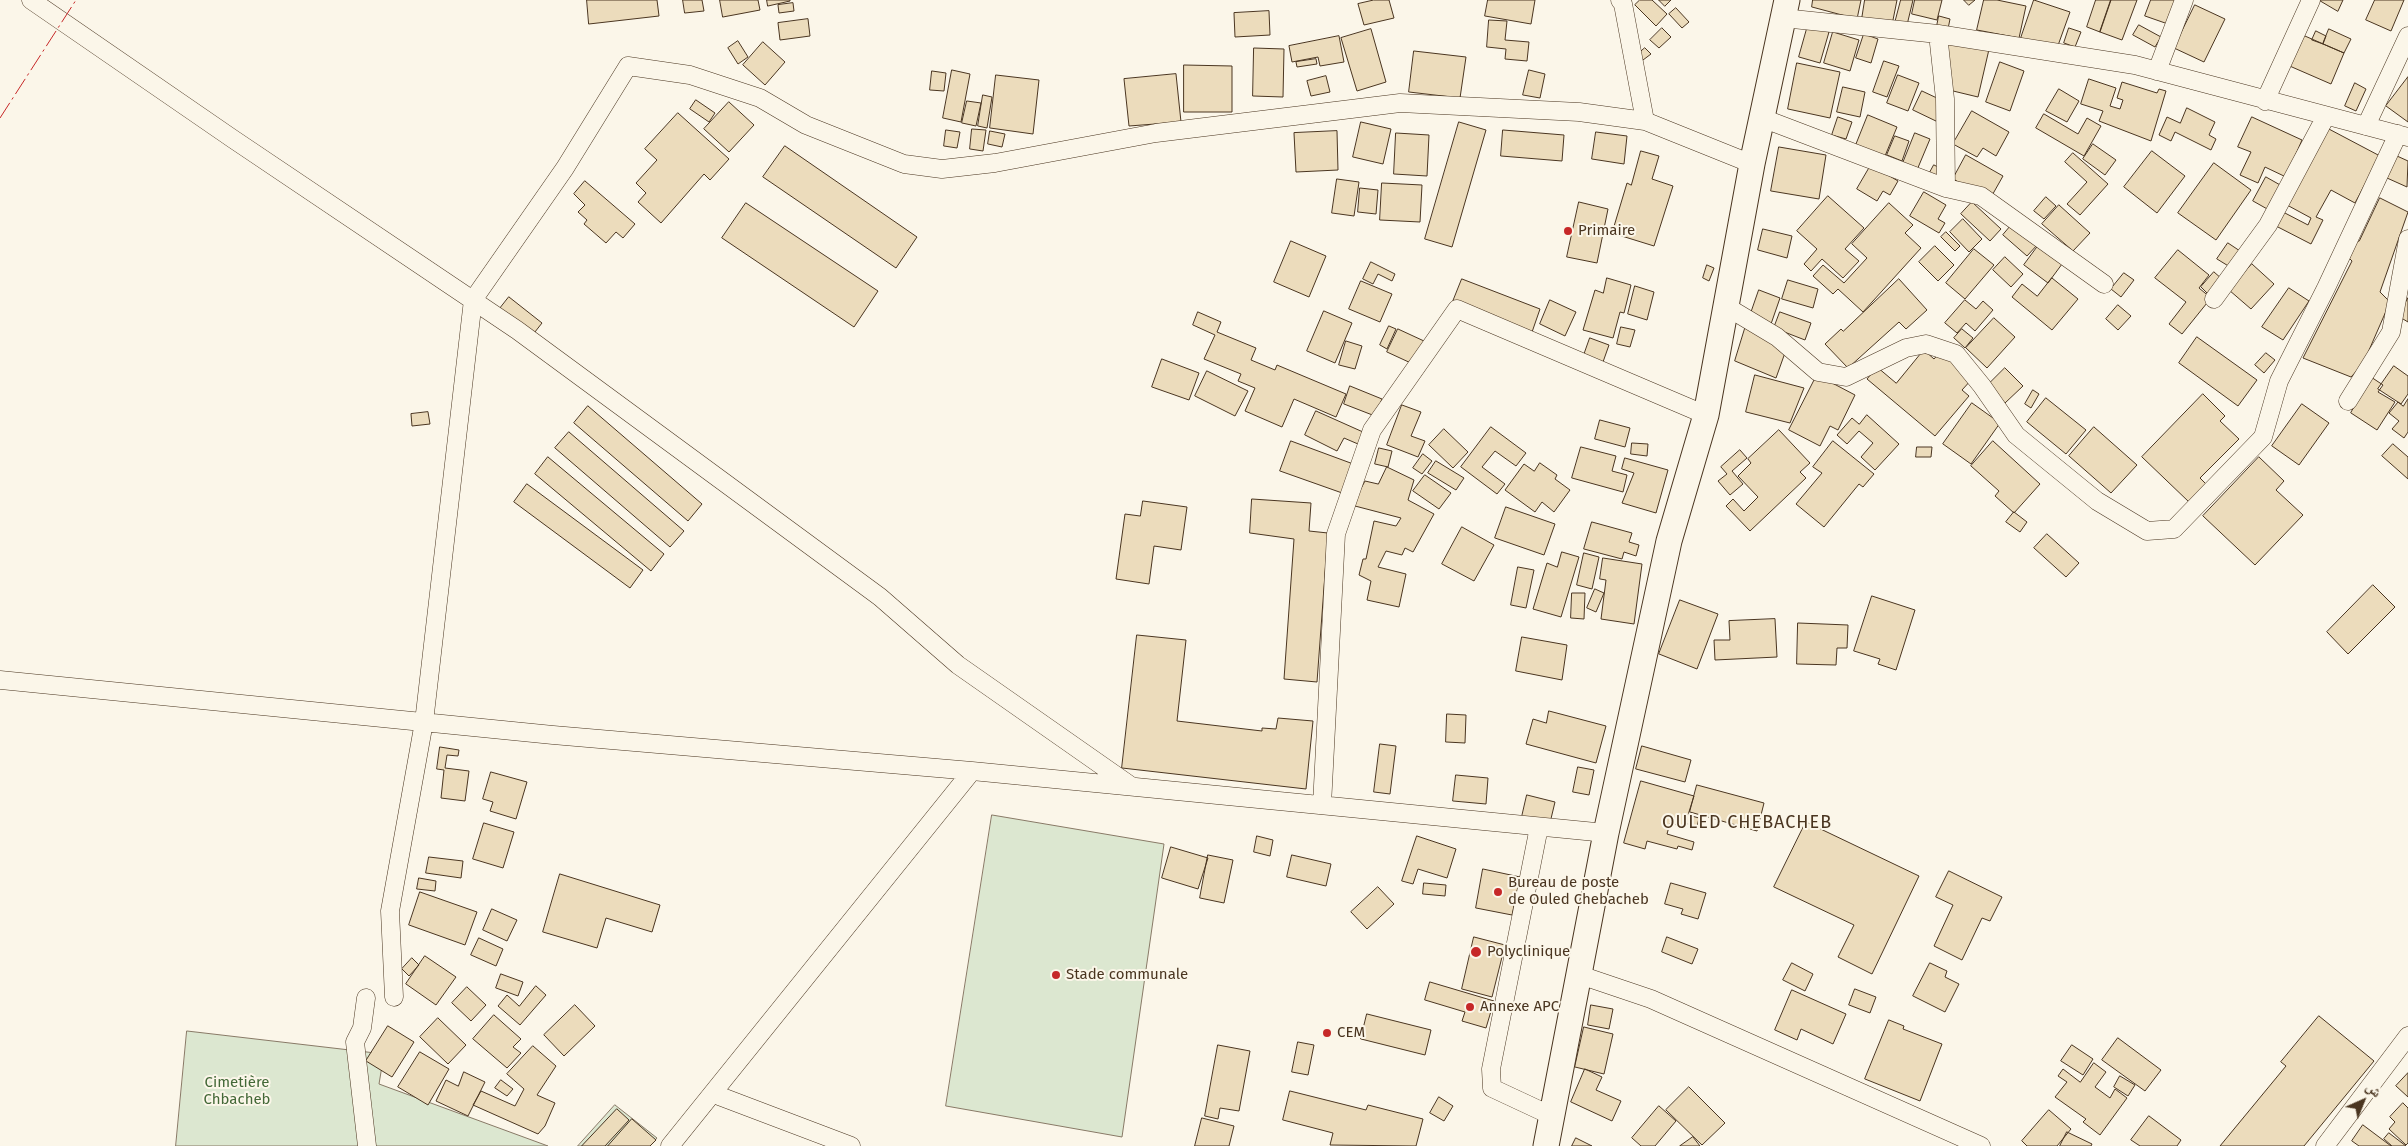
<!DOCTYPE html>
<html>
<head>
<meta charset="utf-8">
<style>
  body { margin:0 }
  #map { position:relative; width:2408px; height:1146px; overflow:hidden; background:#fbf6e9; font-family:"Fira Sans","Noto Naskh Arabic",sans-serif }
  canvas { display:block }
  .north { position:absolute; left:2338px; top:1076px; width:50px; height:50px; -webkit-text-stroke:4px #fbf6e9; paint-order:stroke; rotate:44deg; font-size:14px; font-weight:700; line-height:20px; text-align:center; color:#4a3520 }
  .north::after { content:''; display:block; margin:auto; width:18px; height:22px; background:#4a3520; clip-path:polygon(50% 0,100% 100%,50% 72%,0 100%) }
</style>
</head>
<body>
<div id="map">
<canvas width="2408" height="1146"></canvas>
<div class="north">ش</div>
</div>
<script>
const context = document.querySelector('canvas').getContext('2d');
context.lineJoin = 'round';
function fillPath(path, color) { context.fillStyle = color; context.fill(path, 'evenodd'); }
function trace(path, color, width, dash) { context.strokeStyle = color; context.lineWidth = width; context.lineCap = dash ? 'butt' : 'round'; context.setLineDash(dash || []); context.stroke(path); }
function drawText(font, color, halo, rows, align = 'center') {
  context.font = font + ' "Fira Sans",sans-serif'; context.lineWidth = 4; context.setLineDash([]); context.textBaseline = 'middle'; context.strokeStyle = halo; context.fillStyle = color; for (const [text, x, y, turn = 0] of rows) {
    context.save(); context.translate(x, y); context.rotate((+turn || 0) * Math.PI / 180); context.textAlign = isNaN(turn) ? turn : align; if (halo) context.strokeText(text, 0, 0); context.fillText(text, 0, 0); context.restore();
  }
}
const green = new Path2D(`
  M992,815L1164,844L1122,1137L946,1106Z
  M187,1031L384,1054L379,1084L548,1146H176Z
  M615,1105L657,1138L650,1146H578Z`);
const building = new Path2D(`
  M587,0H657L659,16L589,24Z
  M683,0H702L704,11L685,13Z
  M720,0H758L760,10L723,17Z
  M767,0H790V1L768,6Z
  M1374,0H1389L1394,18L1364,25L1358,4Z
  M1488,0H1535L1531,24L1485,16Z
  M1640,0H1652L1667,14L1656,26L1635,5Z
  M1659,0H1671L1665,6Z
  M1813,0H1861L1857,19L1812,7Z
  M1865,0H1897L1892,25L1862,19Z
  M1901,0H1913L1907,25L1895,23Z
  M1915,0H1942L1937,20L1912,14Z
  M1964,0H1975L1969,5Z
  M1984,0H1997L2026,6L2019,38L1977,30Z
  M2034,0L2070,12L2056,51L2021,38Z
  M2096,0H2111L2100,32L2087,27Z
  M2111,0H2137L2122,40L2100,32Z
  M2151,0H2176L2168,24L2145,16Z
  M2319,0H2343L2338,11Z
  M2375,0H2404L2391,31L2366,20Z
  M793,3L794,11L779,13L778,5Z
  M2195,5L2225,19L2204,62L2174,48Z
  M1676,8L1689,22L1682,28L1669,14Z
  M1269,11L1270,35L1235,37L1234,13Z
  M1939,16L1950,19L1948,29L1937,26Z
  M808,19L810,36L780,40L778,23Z
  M1489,20L1507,21L1505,40L1529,42L1527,61L1505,59L1506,49L1487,47Z
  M1808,25L1829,32L1820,63L1799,57Z
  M2139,25L2161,37L2155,47L2133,35Z
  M1662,28L1671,37L1659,48L1650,40Z
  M2069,28L2081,32L2075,47L2064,43Z
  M1371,29L1386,82L1357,91L1341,38Z
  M2329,29L2351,39L2344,53L2323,44Z
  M2316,31L2326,36L2323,44L2312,40Z
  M1833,32L1859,40L1850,71L1824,63Z
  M2298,33L2344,53L2331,84L2285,64Z
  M1864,34L1878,39L1871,63L1856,58Z
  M1339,36L1344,62L1320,66L1318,57L1292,62L1289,46Z
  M1947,40L1990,45L1978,97L1949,90Z
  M738,41L748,57L738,64L728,48Z
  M763,42L785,62L765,85L743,65Z
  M1254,48L1284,49L1283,97L1253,96Z
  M1645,48L1651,54L1643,60L1638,54Z
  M1414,51L1466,57L1460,98L1409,92Z
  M1316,59L1317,64L1297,67L1296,62Z
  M1884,61L1899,66L1887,97L1873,92Z
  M2000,62L2024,71L2010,111L1986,102Z
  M1797,63L1840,72L1830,118L1788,109Z
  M1184,65L1232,66V112H1184Z
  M952,70L970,74L961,122L943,118Z
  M1529,70L1545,74L1540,98L1523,95Z
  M932,71L946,73L944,91L930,90Z
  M1176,74L1181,122L1129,126L1124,79Z
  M996,75L1039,80L1033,134L990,128Z
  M1898,75L1919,83L1908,111L1887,103Z
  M1326,76L1330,92L1311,96L1307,81Z
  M2408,77V122L2386,106Z
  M2089,79L2116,88L2110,106L2120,109L2123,100L2117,98L2122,82L2157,93L2159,89L2166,91L2151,141L2099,121L2103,111L2081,104Z
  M2355,83L2366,89L2356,111L2345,106Z
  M1843,87L1865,92L1860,117L1837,112Z
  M2059,89L2079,101L2067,122L2046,111Z
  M1922,91L1939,99L1938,122L1913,110Z
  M983,95L992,97L987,128L978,126Z
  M696,100L715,113L709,122L690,109Z
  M967,101L981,103L976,126L962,123Z
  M729,102L754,125L729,152L704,129Z
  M2187,108L2215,122L2209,135L2216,139L2211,150L2175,132L2171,141L2159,135L2167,117L2180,123Z
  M1972,111L2009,132L1996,156L1983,148L1977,157L1953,144Z
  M678,113L729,159L710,180L704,174L661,223L638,202L646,193L636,183L657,160L645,149Z
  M2044,114L2078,134L2087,118L2101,126L2084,156L2036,128Z
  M1868,115L1897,127L1885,156L1856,145Z
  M1838,117L1852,122L1846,139L1832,135Z
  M2252,117L2302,140L2286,177L2265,167L2258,183L2240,175L2251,152L2238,147Z
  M1361,122L1391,129L1383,164L1353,157Z
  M1459,122L1486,130L1452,247L1425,239Z
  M2327,128L2380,156L2355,203L2331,190L2316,217L2323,220L2311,244L2276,226L2283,212L2308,225L2311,218L2287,205Z
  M972,129L986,130L983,151L970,149Z
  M946,130L960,132L957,148L944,146Z
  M1503,130L1564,135L1562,161L1501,156Z
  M990,131L1005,134L1002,147L988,144Z
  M1337,131L1338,170L1296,172L1294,133Z
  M1596,132L1627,136L1624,164L1592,159Z
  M1396,133L1429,135L1427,176L1394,174Z
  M1915,133L1930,139L1917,170L1903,163Z
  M1895,136L1909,141L1902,161L1887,155Z
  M2093,144L2116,160L2105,175L2083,159Z
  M785,146L917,237L896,268L763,177Z
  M1779,147L1826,155L1819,199L1771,191Z
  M1641,151L1659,156L1652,179L1673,186L1654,246L1612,233L1627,183L1631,185Z
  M2152,151L2185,176L2157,213L2124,187Z
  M2073,153L2108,184L2080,215L2067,204L2087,182L2065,162Z
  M1966,155L2003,176L1990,199L1953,179Z
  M2397,156L2408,161L2407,187L2387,178Z
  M2214,163L2251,190L2216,240L2178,213Z
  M1871,165L1898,181L1890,195L1883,191L1877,201L1857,189Z
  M1934,165L1942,169L1935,180L1928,176Z
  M2266,177L2282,186L2269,210L2253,201Z
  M1337,179L1359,182L1354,216L1332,213Z
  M585,181L635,224L623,238L616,232L606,243L584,224L587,220L578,212L585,205L574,194Z
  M1382,183L1422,185L1420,222L1380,220Z
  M1360,188L1378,190L1376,214L1358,212Z
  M1924,192L1946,205L1938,219L1945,223L1939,233L1910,216Z
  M1828,196L1864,228L1845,249L1859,261L1843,278L1822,259L1811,271L1804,264L1817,249L1797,231Z
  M2046,197L2056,206L2044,219L2034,211Z
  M2380,198L2408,212L2380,292L2390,302L2363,364L2351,377L2303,358L2352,261L2346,255L2351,244L2359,241Z
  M1579,202L1608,209L1597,263L1567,257Z
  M1972,202L2001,229L1990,241L1961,214Z
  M746,203L878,291L854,327L722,238Z
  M1889,203L1913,225L1905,233L1921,248L1863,312L1838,289L1833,294L1813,276L1823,265L1844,283L1867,258L1852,244Z
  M2059,205L2090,233L2073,251L2042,224Z
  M1963,219L1982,239L1969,252L1950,232Z
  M2014,222L2038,244L2027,256L2003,235Z
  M1763,229L1792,236L1787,258L1758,250Z
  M1946,232L1960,246L1955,251L1941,237Z
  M1291,241L1326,256L1309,297L1274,282Z
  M2041,242L2065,260L2048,283L2024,265Z
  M2228,243L2240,251L2230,267L2217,259Z
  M1935,246L1954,265L1938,281L1919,262Z
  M1974,249L1994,265L1965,299L1946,283Z
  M2178,250L2209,275L2199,288L2211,298L2182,334L2169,324L2186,302L2155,278Z
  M2005,257L2023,274L2011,287L1993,270Z
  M1371,262L1395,274L1392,281L1378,274L1373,284L1363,279Z
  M2252,264L2274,284L2251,309L2229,290Z
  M1707,265L1714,268L1709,281L1703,278Z
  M2214,272L2222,279L2208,294L2201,287Z
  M2124,273L2134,280L2121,297L2111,289Z
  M1607,278L1631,285L1624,313L1620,312L1613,338L1583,330L1595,290L1603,293Z
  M2052,278L2078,299L2052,330L2012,297L2022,284L2037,296Z
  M1462,279L1540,309L1531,335L1452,304Z
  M1899,279L1927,310L1906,329L1899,322L1848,368L1825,344L1841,329L1843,331Z
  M1788,280L1818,289L1813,308L1782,299Z
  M1361,281L1392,294L1380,322L1349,309Z
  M1635,286L1654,292L1647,320L1628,314Z
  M2289,288L2309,301L2283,340L2262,327Z
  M1759,290L1780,298L1771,324L1750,316Z
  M509,297L542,323L531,337L498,311Z
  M2408,298V322L2398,316Z
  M1550,300L1576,312L1565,336L1540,324Z
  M1965,300L1976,309L1983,301L1993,310L1975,331L1966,323L1957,333L1945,323Z
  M2118,305L2131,316L2118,330L2106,319Z
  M1324,311L1352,323L1335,363L1307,351Z
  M1198,312L1221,322L1217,332L1256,348L1251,360L1275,370L1277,365L1346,394L1336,417L1294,399L1282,427L1245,411L1255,388L1238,381L1241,374L1204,359L1215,335L1193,325Z
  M1780,312L1811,323L1805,340L1774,328Z
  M1994,318L2015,337L1987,368L1966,348Z
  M1747,322L1786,350L1776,378L1735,361Z
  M1389,326L1396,329L1387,349L1380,345Z
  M1621,327L1635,330L1630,347L1617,344Z
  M1398,329L1424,341L1413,364L1387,352Z
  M1962,329L1973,338L1965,348L1954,338Z
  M2197,337L2257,380L2238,406L2179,363Z
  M1590,338L1609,345L1603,362L1584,355Z
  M1346,341L1362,346L1355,369L1339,365Z
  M1924,350L1934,359L1940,352L1972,379L1962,390L1969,396L1935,436L1867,379L1877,367L1896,383Z
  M2266,353L2275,360L2264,373L2255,365Z
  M1162,359L1199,373L1189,400L1152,387Z
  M2394,366L2408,376V394L2401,404L2378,389Z
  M2005,368L2023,386L2005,403L1988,385Z
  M1207,371L1248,391L1235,416L1195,396Z
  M1755,375L1804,388L1790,423L1746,412Z
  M1817,375L1855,395L1838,430L1830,426L1820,446L1789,430Z
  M2371,377L2383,385L2378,392L2395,402L2377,430L2351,413Z
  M1350,386L1382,399L1375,416L1344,404Z
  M2033,390L2039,394L2031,408L2025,404Z
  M2203,394L2225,416L2220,421L2239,439L2200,478L2206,484L2189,502L2142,457Z
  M2046,398L2086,430L2066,454L2027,422Z
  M2408,399V432L2404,438L2392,429L2399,421L2389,413L2398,402L2403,406Z
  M1972,403L2000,423L1971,464L1943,444Z
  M2302,404L2329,423L2299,465L2272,446Z
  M1402,405L1421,412L1411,436L1425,441L1418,457L1387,445Z
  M588,406L702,504L688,521L574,423Z
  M1316,411L1363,432L1358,444L1344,438L1337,451L1305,435Z
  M428,412L430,424L412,426L411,414Z
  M1867,415L1899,444L1875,470L1861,457L1873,443L1859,431L1847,444L1837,435L1852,418L1859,424Z
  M1600,420L1630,428L1625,447L1595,439Z
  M1491,427L1526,453L1516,466L1495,451L1482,467L1505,484L1497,494L1461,467Z
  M2094,427L2137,465L2111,493L2069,456Z
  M1444,429L1468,452L1453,468L1429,445Z
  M1779,430L1810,463L1800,472L1806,478L1750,531L1726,506L1733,499L1744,511L1758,497L1738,476L1751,463L1748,459Z
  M569,432L684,531L670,547L555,448Z
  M1291,441L1356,465L1345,494L1280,471Z
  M1833,441L1874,474L1863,487L1859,484L1824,527L1796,504L1822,473L1813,467Z
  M1993,441L2040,484L2014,513L1995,496L1999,491L1971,466Z
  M1632,443L1648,444L1647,456L1631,454Z
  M2393,444L2408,457V479L2382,456Z
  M1581,447L1616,456L1612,471L1627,475L1623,492L1572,478Z
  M1917,447H1932L1931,457H1916Z
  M1379,448L1392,451L1388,467L1375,464Z
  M1740,450L1747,458L1732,471L1743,484L1730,495L1718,481L1727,474L1721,467Z
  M1423,454L1432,461L1422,474L1413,468Z
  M548,457L664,554L651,571L535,474Z
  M2259,457L2284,481L2276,490L2303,515L2255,565L2203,516Z
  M1625,458L1668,470L1656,513L1622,503L1634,473L1622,469Z
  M1436,461L1464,478L1456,490L1428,473Z
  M1540,463L1557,475L1555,479L1570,490L1554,512L1542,502L1535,512L1505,490L1524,464L1534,471Z
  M1387,467L1414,480L1408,500L1434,514L1413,552L1405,548L1402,555L1386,551L1378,567L1406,574L1399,607L1367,600L1371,581L1359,575L1363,559H1366L1374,521L1396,526L1401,518L1355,506L1357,496L1365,481L1378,484Z
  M1425,475L1451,493L1439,509L1413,491Z
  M527,484L643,570L630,588L514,502Z
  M1252,499L1311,503L1309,531L1328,533L1317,682L1284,679L1294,539L1250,533Z
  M1143,501L1187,507L1181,550L1154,546L1149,584L1116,579L1125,514L1140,516Z
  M1506,507L1555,524L1544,555L1495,538Z
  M2014,512L2027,522L2020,532L2006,522Z
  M1592,522L1632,533L1629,542L1639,545L1636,556L1624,552L1622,559L1584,549Z
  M1462,527L1494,545L1474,581L1442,564Z
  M2047,534L2079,563L2066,577L2034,548Z
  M1562,552L1579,557L1561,617L1533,609L1547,563L1557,567Z
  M1584,553L1599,557L1592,589L1577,585Z
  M1603,558L1642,564L1634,624L1601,619L1606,580L1600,579Z
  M1518,567L1534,570L1526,608L1511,605Z
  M2373,585L2395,607L2348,654L2327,632Z
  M1595,589L1604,593L1596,612L1587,608Z
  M1572,593H1585L1584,619L1571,618Z
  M1872,596L1915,610L1896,670L1878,664L1880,659L1854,651Z
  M1680,600L1718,614L1697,669L1659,654Z
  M1775,619L1777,657L1715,660L1714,640H1730L1729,621Z
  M1798,623L1848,625L1847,648H1837L1836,665L1797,664Z
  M1137,635L1186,640L1177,721L1262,731V728L1276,729L1278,718L1313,721L1306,789L1122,768Z
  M1522,637L1567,645L1562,680L1516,671Z
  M1549,711L1606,726L1596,763L1526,744L1533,719L1546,723Z
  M1447,714L1466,715L1465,743L1446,742Z
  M1380,744L1396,746L1390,794L1374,792Z
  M1642,746L1691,760L1685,782L1636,769Z
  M440,747L459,750L458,756L447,755L445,768L469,771L465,801L441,798L444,770L437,769Z
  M1578,767L1594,770L1589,795L1573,792Z
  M491,772L527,782L516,819L490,811L493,802L483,799Z
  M1456,775L1488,778L1486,804L1453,801Z
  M1641,781L1694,796L1688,815L1699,818L1697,827L1685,823L1684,827L1670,823L1667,834L1694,842L1692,850L1678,846L1677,849L1647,841L1645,849L1624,843Z
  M1697,785L1764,803L1757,831L1690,812Z
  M1527,795L1555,802L1549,827L1521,821Z
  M1806,822L1919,876L1872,974L1838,957L1854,925L1774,887Z
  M484,823L514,832L503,868L473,859Z
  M1257,836L1273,840L1270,856L1254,852Z
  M1417,836L1456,849L1447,878L1418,869L1413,884L1402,881Z
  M1171,847L1208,858L1198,889L1162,878Z
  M1208,855L1233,860L1224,903L1200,898Z
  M1292,855L1331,864L1326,886L1287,877Z
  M429,857L463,861L461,878L426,873Z
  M1483,869L1520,877L1512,915L1476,908Z
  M1949,871L2002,897L1990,921L1982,918L1962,960L1934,946L1953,905L1936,897Z
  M560,874L660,905L652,932L606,918L597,948L543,932Z
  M419,878L436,881L435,891L417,889Z
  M1424,883L1446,885L1445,896L1423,894Z
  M1671,883L1706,893L1698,919L1681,914L1683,909L1665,904Z
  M1378,887L1394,904L1367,929L1351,912Z
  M420,892L477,912L465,945L409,925Z
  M492,909L517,920L507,941L483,930Z
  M1474,937L1505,945L1492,997L1462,989Z
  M1667,937L1698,949L1692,964L1662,952Z
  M479,938L503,949L496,966L471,955Z
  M425,956L456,977L436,1005L406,984Z
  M412,958L419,965L409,976L402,969Z
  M1792,963L1813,974L1805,991L1783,980Z
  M1930,963L1947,971L1945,977L1959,984L1945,1012L1913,996Z
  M501,974L523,982L518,996L496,988Z
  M1430,982L1494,1001L1486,1028L1462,1021L1465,1012L1425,1000Z
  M536,986L546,995L520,1025L498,1006L507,995L519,1006Z
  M467,987L486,1005L471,1021L452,1003Z
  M1855,989L1876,997L1870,1013L1849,1005Z
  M1792,990L1846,1014L1833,1044L1801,1029L1797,1040L1775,1030Z
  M575,1005L595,1026L564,1056L544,1035Z
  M1591,1005L1613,1009L1609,1029L1588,1025Z
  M1367,1014L1431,1030L1425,1055L1361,1039Z
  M494,1015L521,1039L513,1047L521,1053L507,1068L473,1039Z
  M2319,1016L2374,1061L2304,1146H2220L2286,1066L2281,1062Z
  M438,1018L466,1045L448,1064L420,1037Z
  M1889,1020L1904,1026L1903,1029L1942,1044L1920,1101L1865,1079Z
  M388,1026L414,1042L392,1077L366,1061Z
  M1584,1027L1613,1034L1604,1074L1575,1067Z
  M2118,1038L2161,1070L2145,1091L2102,1060Z
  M1298,1042L1314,1045L1308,1075L1292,1072Z
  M1218,1045L1250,1051L1239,1111L1220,1108L1218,1119L1205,1116Z
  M2072,1045L2093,1059L2083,1075L2061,1061Z
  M533,1046L556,1066L537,1095L555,1103L545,1126L538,1134L473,1105L481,1091L515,1106L524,1089L507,1074Z
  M420,1052L449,1069L428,1105L398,1087Z
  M2094,1063L2106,1072L2095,1087L2110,1098L2115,1089L2127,1098L2100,1135L2083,1122L2086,1119L2055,1097L2067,1082L2058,1076L2063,1069L2080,1082Z
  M1585,1069L1602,1077L1596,1090L1621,1101L1612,1121L1571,1102Z
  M464,1072L485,1082L468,1116L436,1101L446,1080L458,1086Z
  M2408,1073V1097L2396,1086Z
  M2120,1076L2135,1085L2128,1096L2114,1087Z
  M501,1080L513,1089L507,1096L495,1088Z
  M1689,1087L1725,1123L1702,1145L1666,1110Z
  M1290,1091L1366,1110L1368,1105L1423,1119L1416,1146L1330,1145L1333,1133L1283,1120Z
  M1439,1097L1453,1106L1444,1121L1430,1113Z
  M2403,1103L2408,1108V1143L2406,1145L2389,1129L2395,1122L2390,1117Z
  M1659,1106L1676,1121L1655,1146H1641L1632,1138Z
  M617,1109L629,1120L605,1146H582Z
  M2049,1110L2071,1129L2057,1146H2027L2022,1141Z
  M2149,1116L2181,1140L2177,1146H2140L2131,1140Z
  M1202,1118L1234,1126L1229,1146H1195Z
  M632,1119L656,1140L650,1146H608Z
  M2363,1125L2391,1146H2359L2352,1141Z
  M2067,1132L2092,1144L2091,1146H2060Z
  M2389,1133L2406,1146H2392L2384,1139Z
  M1693,1137L1700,1146H1680Z
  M1576,1138L1592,1146H1572Z`);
const street = new Path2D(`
  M31,0L233,139L517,330L880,597L958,665L1131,786
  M1620,0L1623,4L1645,121
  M1783,18L1938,34L2135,65L2408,137
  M2157,71L2184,0
  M2265,101L2311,0
  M1762,118L1946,188L1945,99L1938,34
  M2366,126L2408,36
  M1946,188L1981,196L2104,284
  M2214,299L2268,225L2326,116
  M1727,307L1777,337L1818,372L1846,377L1906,348L1926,344L1956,354L1982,386L2016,435L2097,501L2147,531L2174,529L2263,437L2279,381L2326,288L2398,134
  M2348,401L2391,332L2408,239
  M0,680L553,735L972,771L1606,833
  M1322,805L1336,534L1372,430L1457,309L1706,415
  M1539,827L1491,1069L1492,1088L1552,1116
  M1580,975L1651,999L1981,1146
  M394,997L390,911L424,722L473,300L565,168L628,66L690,75L760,98L806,125L904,164L942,169L995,163L1156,133L1400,103L1579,112L1645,121L1752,164
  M366,998L362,1028L355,1042L367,1146
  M714,1094L851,1146
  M670,1146L972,771
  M2325,1146L2408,1036`);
const secondary = new Path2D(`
  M1546,1146L1606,833L1669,541L1706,415L1752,164L1787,0`);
const power = new Path2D(`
  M0,118L76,0`);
const markers = [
  [1568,231,5,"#c62828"],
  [1498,892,5,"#c62828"],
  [1476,952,6,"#c62828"],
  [1056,975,5,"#c62828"],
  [1470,1007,5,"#c62828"],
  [1327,1033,5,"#c62828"]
];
const poiNames = [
  ["Primaire",1578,231],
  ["Bureau de poste",1508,883],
  ["de Ouled Chebacheb",1508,900],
  ["Polyclinique",1487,952],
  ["Stade communale",1066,975],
  ["Annexe APC",1480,1007],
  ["CEM",1337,1033]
];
const parkNames = [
  ["Cimetière",237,1083],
  ["Chbacheb",237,1100]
];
const quarterNames = [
  ["OULED CHEBACHEB",1747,823]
];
fillPath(green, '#dce7d0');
trace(green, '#887966', 1);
fillPath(building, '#ecdcbc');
trace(building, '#4a3520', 1);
trace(street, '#4a3520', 19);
trace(secondary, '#4a3520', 27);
trace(street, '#fbf6e9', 18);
trace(secondary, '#fbf6e9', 25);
trace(power, '#c62828', 1, [18, 4, 2.5, 4]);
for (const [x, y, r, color] of markers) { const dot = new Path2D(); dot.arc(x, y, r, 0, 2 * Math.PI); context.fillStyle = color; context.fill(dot); trace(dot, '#fbf6e9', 2); }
drawText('15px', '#4a3520', '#fbf6e9', poiNames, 'left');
drawText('15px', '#436837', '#fbf6e9', parkNames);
context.letterSpacing = '1px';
drawText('18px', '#4a3520', '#fbf6e9', quarterNames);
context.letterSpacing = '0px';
</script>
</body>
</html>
